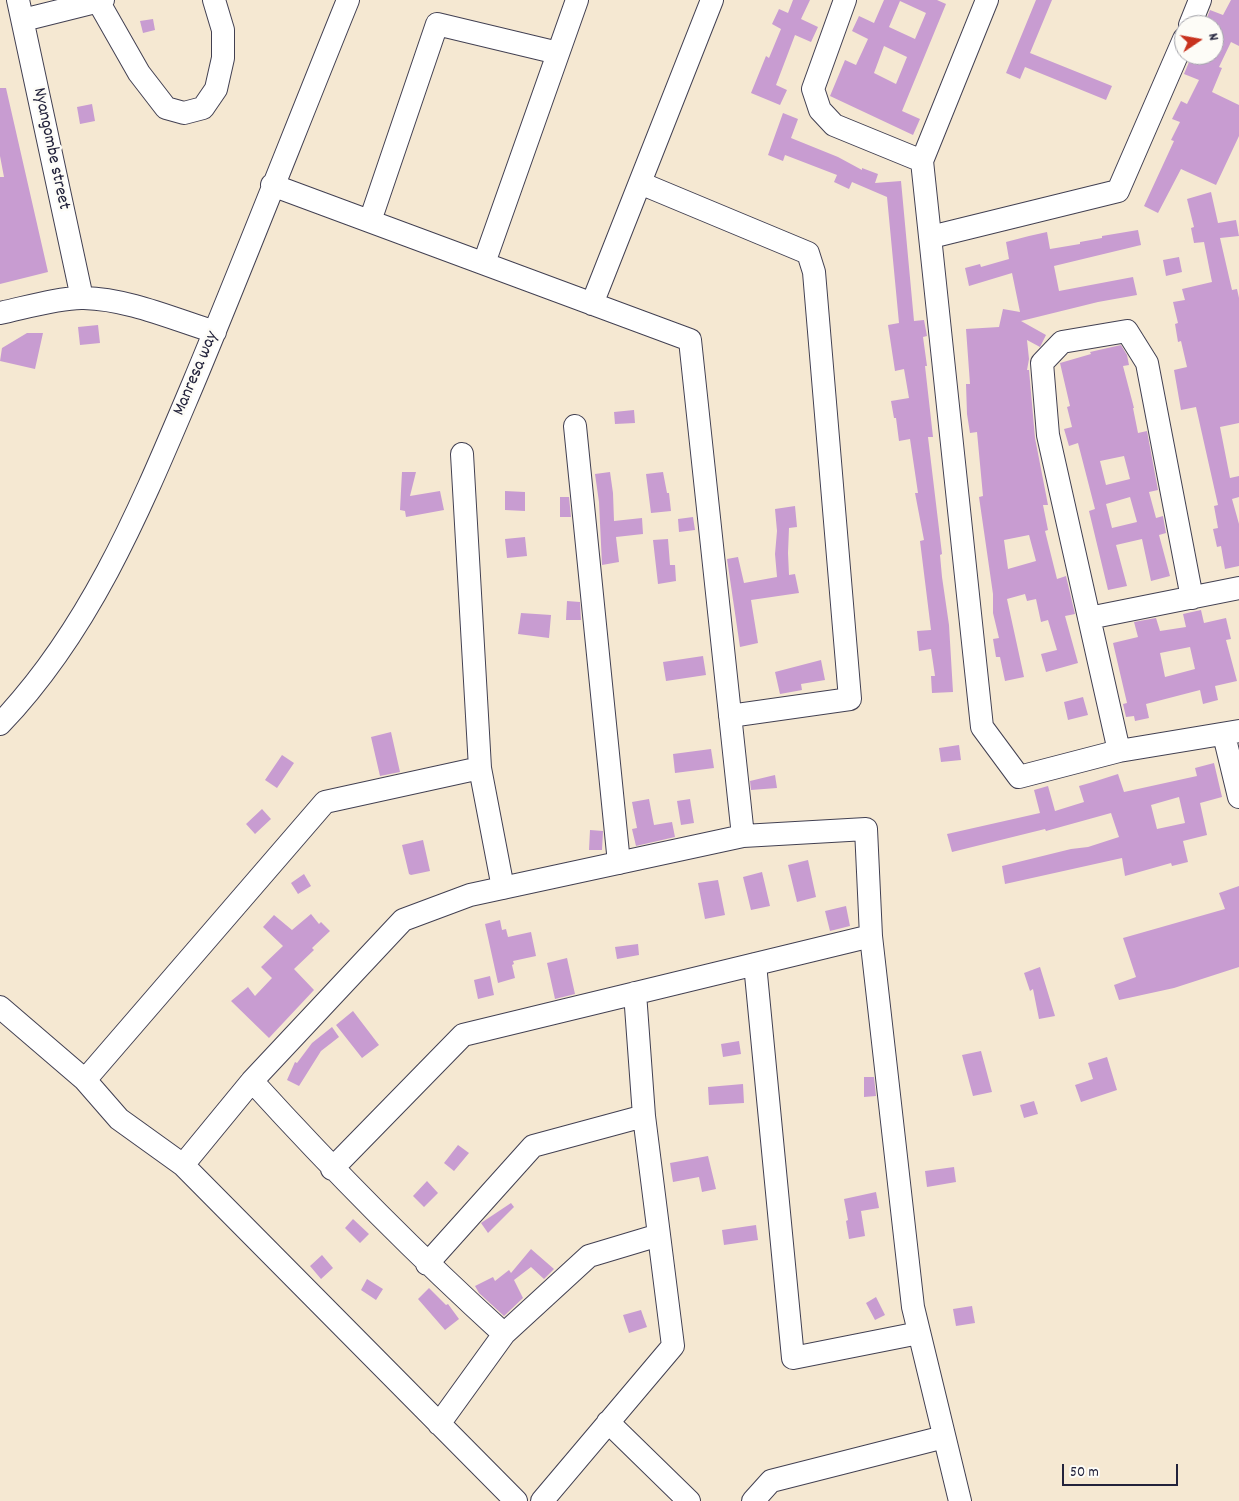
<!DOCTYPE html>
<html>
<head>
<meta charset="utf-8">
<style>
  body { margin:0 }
  #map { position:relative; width:1239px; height:1501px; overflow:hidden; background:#f5e8d2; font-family:Dekko,sans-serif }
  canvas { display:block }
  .north { position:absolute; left:1174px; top:15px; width:50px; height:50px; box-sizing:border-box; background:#fdfcf7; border:1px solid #a5a5ac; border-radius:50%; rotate:78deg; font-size:14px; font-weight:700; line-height:20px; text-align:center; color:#22223b }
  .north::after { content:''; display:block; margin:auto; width:18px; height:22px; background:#c8321e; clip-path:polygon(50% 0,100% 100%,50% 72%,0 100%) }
  .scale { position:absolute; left:1062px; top:1464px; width:116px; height:22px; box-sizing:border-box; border:2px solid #22223b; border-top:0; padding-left:6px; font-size:15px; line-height:18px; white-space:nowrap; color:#22223b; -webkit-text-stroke:4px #fdfcf7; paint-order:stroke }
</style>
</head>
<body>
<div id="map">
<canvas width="1239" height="1501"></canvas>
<div class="north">N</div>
<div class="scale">50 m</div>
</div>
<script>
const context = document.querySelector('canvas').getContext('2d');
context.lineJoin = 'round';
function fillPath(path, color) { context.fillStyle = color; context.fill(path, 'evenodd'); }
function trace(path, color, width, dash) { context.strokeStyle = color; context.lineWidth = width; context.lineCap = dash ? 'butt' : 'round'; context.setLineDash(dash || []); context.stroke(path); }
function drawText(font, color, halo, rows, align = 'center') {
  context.font = font + ' Dekko,sans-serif'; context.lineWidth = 5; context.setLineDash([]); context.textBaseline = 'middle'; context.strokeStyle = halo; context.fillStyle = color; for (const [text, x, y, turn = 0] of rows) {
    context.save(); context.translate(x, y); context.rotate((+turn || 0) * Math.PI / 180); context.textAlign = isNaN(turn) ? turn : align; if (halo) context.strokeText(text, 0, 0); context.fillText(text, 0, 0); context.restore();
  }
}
const building = new Path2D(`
  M793,0H810L801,19L818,27L811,42L795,35L776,85L787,90L780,105L751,93L766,56L769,58L781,29L772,24L779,9L788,13Z
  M884,0H937L946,4L902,111L920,119L913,135L830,96L845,60L856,65L868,39L852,31L859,16L874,23ZM900,1L926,13L915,39L889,27ZM884,46L907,57L896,84L874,73Z
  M1036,0H1052L1030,53L1112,86L1106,100L1025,67L1020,79L1006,73Z
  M1231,0H1239V46L1231,42L1219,67L1222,68L1212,92L1239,105V136L1216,185L1181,169L1158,213L1144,206L1174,141L1171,140L1180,122L1172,119L1181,101L1187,104L1199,80L1184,74L1192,55H1214V37L1219,25H1204L1210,10L1223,15Z
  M153,19L155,30L143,33L140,21Z
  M0,88H6L48,272L0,284V177H4L0,156Z
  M92,104L95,121L80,124L77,107Z
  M783,113L798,119L791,138L838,157L862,170V168L878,174L875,183L901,181L914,321L924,320L927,336L923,337L927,366H925L933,437H928L942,554L940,555L942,577L949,625L953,692L932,693L931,676H935L931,649L919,651L917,631L931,630L920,541L924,540L915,493H918L910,439L899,441L896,418H894L891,401L909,398L904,369L895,371L888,325L899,323L887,197L852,182L849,189L834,182L837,175L785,155L783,161L768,155Z
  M1211,192L1218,223L1236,220L1239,236L1220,238L1232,290L1237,289L1239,298V423L1220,427L1230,478L1239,476V497L1232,499L1239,524V566L1225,569L1221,546L1217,547L1213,529L1218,528L1214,506L1218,505L1196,407L1181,410L1174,370L1187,367L1181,341L1178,342L1175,324L1178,323L1173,302L1185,300L1182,289L1212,282L1204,242L1194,243L1191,228L1194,227L1187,199Z
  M1138,230L1141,245L1054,266L1059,291L1133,277L1137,295L1098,302L1021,321L1046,335L1040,347L1027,340L1029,359L1027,370H1029L1035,438L1048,505H1043L1048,530L1045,531L1057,579L1066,576L1075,614L1065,616L1078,663L1046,672L1041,654L1057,650L1048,620L1041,622L1036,599L1027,601L1025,594L1007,599L1024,677L1005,681L1000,657H996L993,639L999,638L993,613V594L979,497L983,496L977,432L970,433L967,414L966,384H970L966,329L999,327L1003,309L1020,312L1012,273L969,286L965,268L980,264L981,267L1009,259L1006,242L1029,236L1047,232L1050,249L1080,244V242L1102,238V236ZM1029,535L1036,561L1008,569L1004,540Z
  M1179,257L1182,272L1166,276L1163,260Z
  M98,325L100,343L80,345L78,327Z
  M27,333H43L35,369L0,361L2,348Z
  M1121,345L1127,355L1129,365L1123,366L1134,408H1133L1138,433L1147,431L1158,490L1149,492L1156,518L1163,516L1166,533L1159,535L1170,576L1151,581L1142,539L1116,545L1127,586L1108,590L1089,511L1095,509L1078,443L1069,446L1064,429L1072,427L1067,407L1070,406L1060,363L1091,354L1090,352ZM1124,456L1130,479L1106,485L1100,461ZM1130,497L1137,522L1112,528L1106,504Z
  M634,410L635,423L615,424L614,412Z
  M402,472H416L410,496L440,491L444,510L406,517L405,511L400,510Z
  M610,472L613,493L614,521L642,518L643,534L616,537L619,562L602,565L599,502L595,474Z
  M663,472L667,493H669L671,511L651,513L646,474Z
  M505,491L525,492V511L505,510Z
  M560,497H569L571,517H560Z
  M795,506L797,527L789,528L788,553L789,575L795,574L799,593L751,600L758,643L740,647L727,559L738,557L744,583L777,577L775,554L777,531L775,509Z
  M693,517L695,530L679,532L678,519Z
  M525,537L527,556L507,558L505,539Z
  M668,539L670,565H675L676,581L658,584L653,540Z
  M567,601L580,602L581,620H566Z
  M1201,610L1204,623L1226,618L1231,639L1226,640L1237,681L1215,686L1218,700L1203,704L1200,690L1146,704L1149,718L1135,721L1134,716L1126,717L1123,704L1127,703L1113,643L1138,637L1134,622L1156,618L1160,631L1186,627L1183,614ZM1190,647L1195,669L1165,677L1160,653Z
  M521,613L551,615L549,638L518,634Z
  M703,656L706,675L666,681L663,662Z
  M821,660L825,680L801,684L802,690L780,694L775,672Z
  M1083,697L1088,715L1068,720L1064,702Z
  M391,732L400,772L380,776L371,737Z
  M959,745L961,760L941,762L939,748Z
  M711,749L714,768L675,773L673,754Z
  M282,755L294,763L277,788L265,780Z
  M1214,763L1222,797L1200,803L1207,835L1183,841L1188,862L1172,866L1171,863L1125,876L1122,858L1005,884L1002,866L1071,849L1088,847L1119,837L1111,813L1046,831L1045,829L952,852L947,834L1040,813L1034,790L1048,786L1055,811L1084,802L1079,786L1093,782L1118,774L1124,792L1197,776L1195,768ZM1179,797L1185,823L1157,829L1151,805Z
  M775,775L777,788L751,790L750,781Z
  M649,799L654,825L672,822L675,837L636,846L632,829L637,828L632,802Z
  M690,799L694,823L681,825L677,801Z
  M262,809L271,819L255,834L246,824Z
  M590,830L603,831L602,850H589Z
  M423,840L430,871L411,875L409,874L402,845Z
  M808,860L816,897L797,902L788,865Z
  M762,872L770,906L751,910L743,877Z
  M304,874L311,886L298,894L291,883Z
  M718,880L725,915L705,919L698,883Z
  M1239,886V967L1174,988L1119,1000L1114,985L1136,977L1123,938L1225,909L1219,893Z
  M846,906L850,926L830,931L825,911Z
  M311,914L319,924L321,922L330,931L312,948L314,950L294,969L314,990L269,1038L231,1001L248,987L255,996L272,978L261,967L283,946L263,927L274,915L292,930Z
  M500,920L502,930L506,929L508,937L531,932L536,956L513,961L514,964L512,965L515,978L498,983L485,924Z
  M638,944L639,955L617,959L615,947Z
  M567,958L575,994L555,999L547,963Z
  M1040,967L1055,1016L1039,1019L1033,989L1030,991L1024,973Z
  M490,976L494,995L478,999L474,980Z
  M353,1011L379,1045L362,1058L336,1025Z
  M332,1027L339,1037L321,1051L299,1086L287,1080L295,1062L297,1063L312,1043Z
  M739,1041L741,1054L723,1057L721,1044Z
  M981,1051L992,1092L973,1096L962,1055Z
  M1107,1057L1117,1090L1081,1102L1075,1085L1093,1079L1088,1063Z
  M864,1077H874L876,1096L864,1097Z
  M743,1084L744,1103L709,1105L708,1087Z
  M1034,1101L1038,1114L1024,1118L1020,1105Z
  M458,1145L469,1153L454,1171L444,1163Z
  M708,1156L716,1189L702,1192L699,1177L673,1182L670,1163Z
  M954,1167L956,1182L927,1187L925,1171Z
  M427,1181L438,1193L424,1207L413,1196Z
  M876,1192L879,1208L861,1211L865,1236L849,1239L846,1221L848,1220L844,1199Z
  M511,1203L514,1207L488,1233L481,1223Z
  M353,1219L369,1234L360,1243L345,1228Z
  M756,1225L758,1240L724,1245L722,1230Z
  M531,1249L554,1269L544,1279L531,1267L514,1280L523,1298L504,1316L479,1293L475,1286L493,1277L495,1281L509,1270L511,1273Z
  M322,1255L333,1268L321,1279L310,1266Z
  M367,1279L383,1289L376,1300L361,1290Z
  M429,1288L446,1305L448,1304L459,1319L445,1330L418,1299Z
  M876,1297L885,1315L875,1320L866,1303Z
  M972,1306L975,1323L956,1326L953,1309Z
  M641,1310L647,1327L629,1333L623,1315Z`);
const minor = new Path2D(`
  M18,0L82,298
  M845,0L813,89L820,110L834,125L922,161
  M987,0L922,161L982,727L1019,777L1119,751L1239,731
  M98,1L139,73L166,108L184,113L203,108L216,89L223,58V30L214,0
  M23,20L103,0
  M1190,25L1200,0
  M640,183L808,253L814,272L850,699L730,716
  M272,185L690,340L743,836
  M370,221L437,24L558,53
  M931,237L1118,191L1184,39
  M484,263L577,0
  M592,304L712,0
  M0,313C24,308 60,297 84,298C128,299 173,319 215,332
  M575,426L619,863
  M462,454L480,768L503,888
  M1089,618L1239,588
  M0,724C92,628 142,504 193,384C246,257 296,128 348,0
  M1224,735L1239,797
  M1119,751L1048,435L1042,363L1062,342L1127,331L1147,363L1192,598
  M755,964L793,1358L919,1333
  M0,1007L85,1080L119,1119L183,1165L516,1501
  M85,1080L325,802L480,768
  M252,1081C333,1170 416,1254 504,1334
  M183,1165L252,1081L403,920L470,895L743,836L866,829L871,936L913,1307L960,1501
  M332,1169L463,1035L871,936
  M427,1264L533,1146L644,1116
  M608,1422L689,1501
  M439,1424L504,1334L589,1256L659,1235
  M542,1501L673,1346L644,1116L635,993
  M753,1501L771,1481L944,1437`);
const streetNames = [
  ["Nyangombe street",50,149,78],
  ["Manresa way",197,374,-67]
];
fillPath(building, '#c89cd1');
trace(minor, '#424052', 24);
trace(minor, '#fff', 22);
drawText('18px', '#22223b', '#fdfcf7', streetNames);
</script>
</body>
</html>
